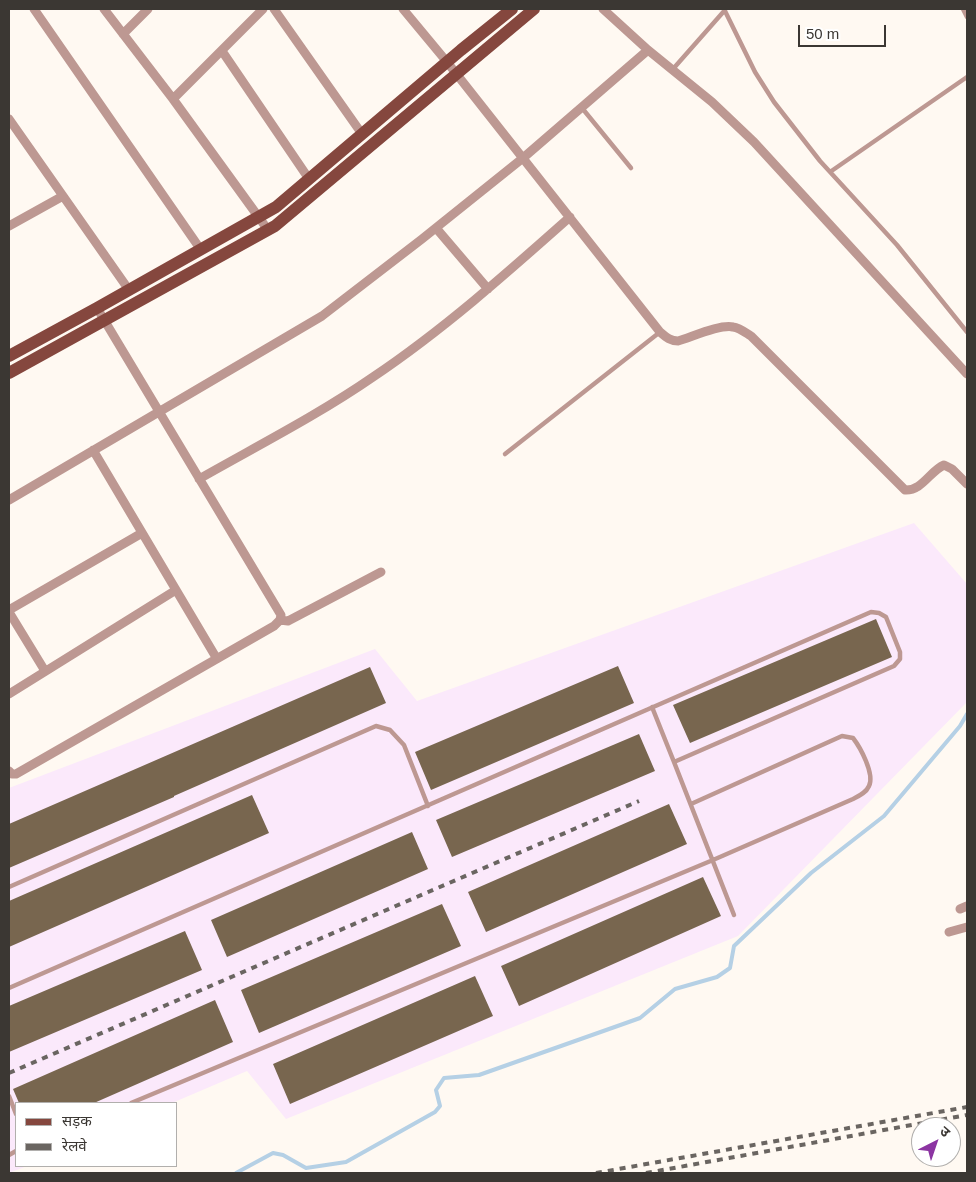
<!DOCTYPE html>
<html>
<head>
<meta charset="utf-8">
<style>
  body { margin:0 }
  #map { position:relative; width:976px; height:1182px; overflow:hidden; background:#fff9f2; font-family:Arial,"Noto Sans Devanagari",sans-serif }
  canvas { display:block }
  .frame { position:absolute; inset:0; border:10px solid #3b3733; pointer-events:none }
  .legend { position:absolute; left:15px; top:1102px; width:162px; height:65px; box-sizing:border-box; background:#fff; border:1px solid #b1afad; margin:0; padding:6px 9px; list-style:none; font-size:15px; color:#3b3733 }
  .legend li { display:flex; align-items:center; gap:10px; height:25px }
  .legend b { width:25px; border:1px solid #b1afad }
  .north { position:absolute; left:911px; top:1117px; width:50px; height:50px; box-sizing:border-box; background:#fff; border:1px solid #b1afad; border-radius:50%; rotate:41deg; font-size:14px; font-weight:700; line-height:20px; text-align:center; color:#3b3733 }
  .north::after { content:''; display:block; margin:auto; width:18px; height:22px; background:#8c35a2; clip-path:polygon(50% 0,100% 100%,50% 72%,0 100%) }
  .scale { position:absolute; left:798px; top:25px; width:88px; height:22px; box-sizing:border-box; border:2px solid #3b3733; border-top:0; padding-left:6px; font-size:15px; line-height:18px; white-space:nowrap; color:#3b3733; -webkit-text-stroke:4px #fff; paint-order:stroke }
</style>
</head>
<body>
<div id="map">
<canvas width="976" height="1182"></canvas>
<div class="frame"></div>
<ul class="legend">
<li><b style="height:6px;background:#85473e"></b>सड़क</li>
<li><b style="height:6px;background:#6a6561"></b>रेलवे</li>
</ul>
<div class="north">उ</div>
<div class="scale">50 m</div>
</div>
<script>
const context = document.querySelector('canvas').getContext('2d');
context.lineJoin = 'round';
function fillPath(path, color) { context.fillStyle = color; context.fill(path, 'evenodd'); }
function trace(path, color, width, dash) { context.strokeStyle = color; context.lineWidth = width; context.lineCap = dash ? 'butt' : 'round'; context.setLineDash(dash || []); context.stroke(path); }
const industrial = new Path2D(`
  M914,523L967,584V702L738,936L286,1119L247,1071L172,1103H16V1166H27L9,1173V788L375,649L417,701Z`);
const stream = new Path2D(`
  M236,1173L273,1153L283,1155L306,1168L346,1162L435,1112L440,1106L436,1090L444,1078L479,1075L626,1023L640,1018L675,989L717,977L730,968L734,946L811,873L884,816L960,726L967,714`);
const building = new Path2D(`
  M876,619L892,657L690,743L673,705Z
  M618,666L634,703L431,790L415,752Z
  M370,667L386,703L174,796V797L9,868V824Z
  M639,734L655,771L452,857L436,820Z
  M252,795L269,833L9,947V901Z
  M669,804L687,844L486,932L468,892Z
  M412,832L428,869L227,957L211,920Z
  M703,877L721,916L519,1006L501,966Z
  M442,904L461,946L259,1033L241,990Z
  M185,931L202,970L9,1052V1006Z
  M475,976L493,1016L290,1104L273,1064Z
  M215,1000L233,1042L94,1103H19L13,1089Z`);
const service = new Path2D(`
  M724,9L755,72L774,102L820,161L897,245L967,332
  M963,9L967,17
  M673,69L725,10
  M582,108L631,168
  M830,172L967,77
  M505,454L660,332
  M652,707L674,762
  M9,887L376,726L390,730L404,745L428,806
  M9,988L871,612L879,613L886,617L900,652V659L894,666L674,762L734,915
  M9,1096L16,1114
  M131,1103L713,860L853,799C859,796 866,793 869,786C875,774 860,747 853,738L842,736L691,804
  M9,1155L16,1151`);
const minor = new Path2D(`
  M34,9L201,250
  M104,9L173,99L268,230
  M274,9L362,134
  M403,9L447,62L660,332C666,337 670,341 678,341C692,337 720,324 733,327C740,328 746,333 751,336L905,490C922,491 930,471 944,465L952,469L967,484
  M603,9L648,50L712,102L754,142L967,374
  M123,34L148,9
  M222,51L309,179
  M173,99L263,9
  M9,119L129,290
  M9,226L63,196
  M436,228L488,289
  M93,450L217,659
  M199,479C257,446 318,415 373,377C443,330 507,273 570,217
  M9,500L322,316L422,239L523,158L648,50
  M9,610L142,533
  M9,612L45,671
  M280,620L288,621L381,572
  M9,694L176,590
  M9,771L12,774H16L274,626L280,620L281,615L97,308
  M960,909L967,906
  M949,932L967,927`);
const primary = new Path2D(`
  M9,356L97,308L276,207L461,50L512,9
  M9,373L275,226L534,9`);
const rail = new Path2D(`
  M9,1073L639,801
  M596,1173L967,1107
  M646,1173L967,1115`);
fillPath(industrial, '#fbe9fb');
trace(stream, '#b5d0e5', 4);
fillPath(building, '#78664f');
trace(service, '#bd9892', 4.5);
trace(minor, '#bd9892', 9);
trace(primary, '#85473e', 12);
trace(rail, '#6a6561', 4, [6, 6]);
</script>
</body>
</html>
